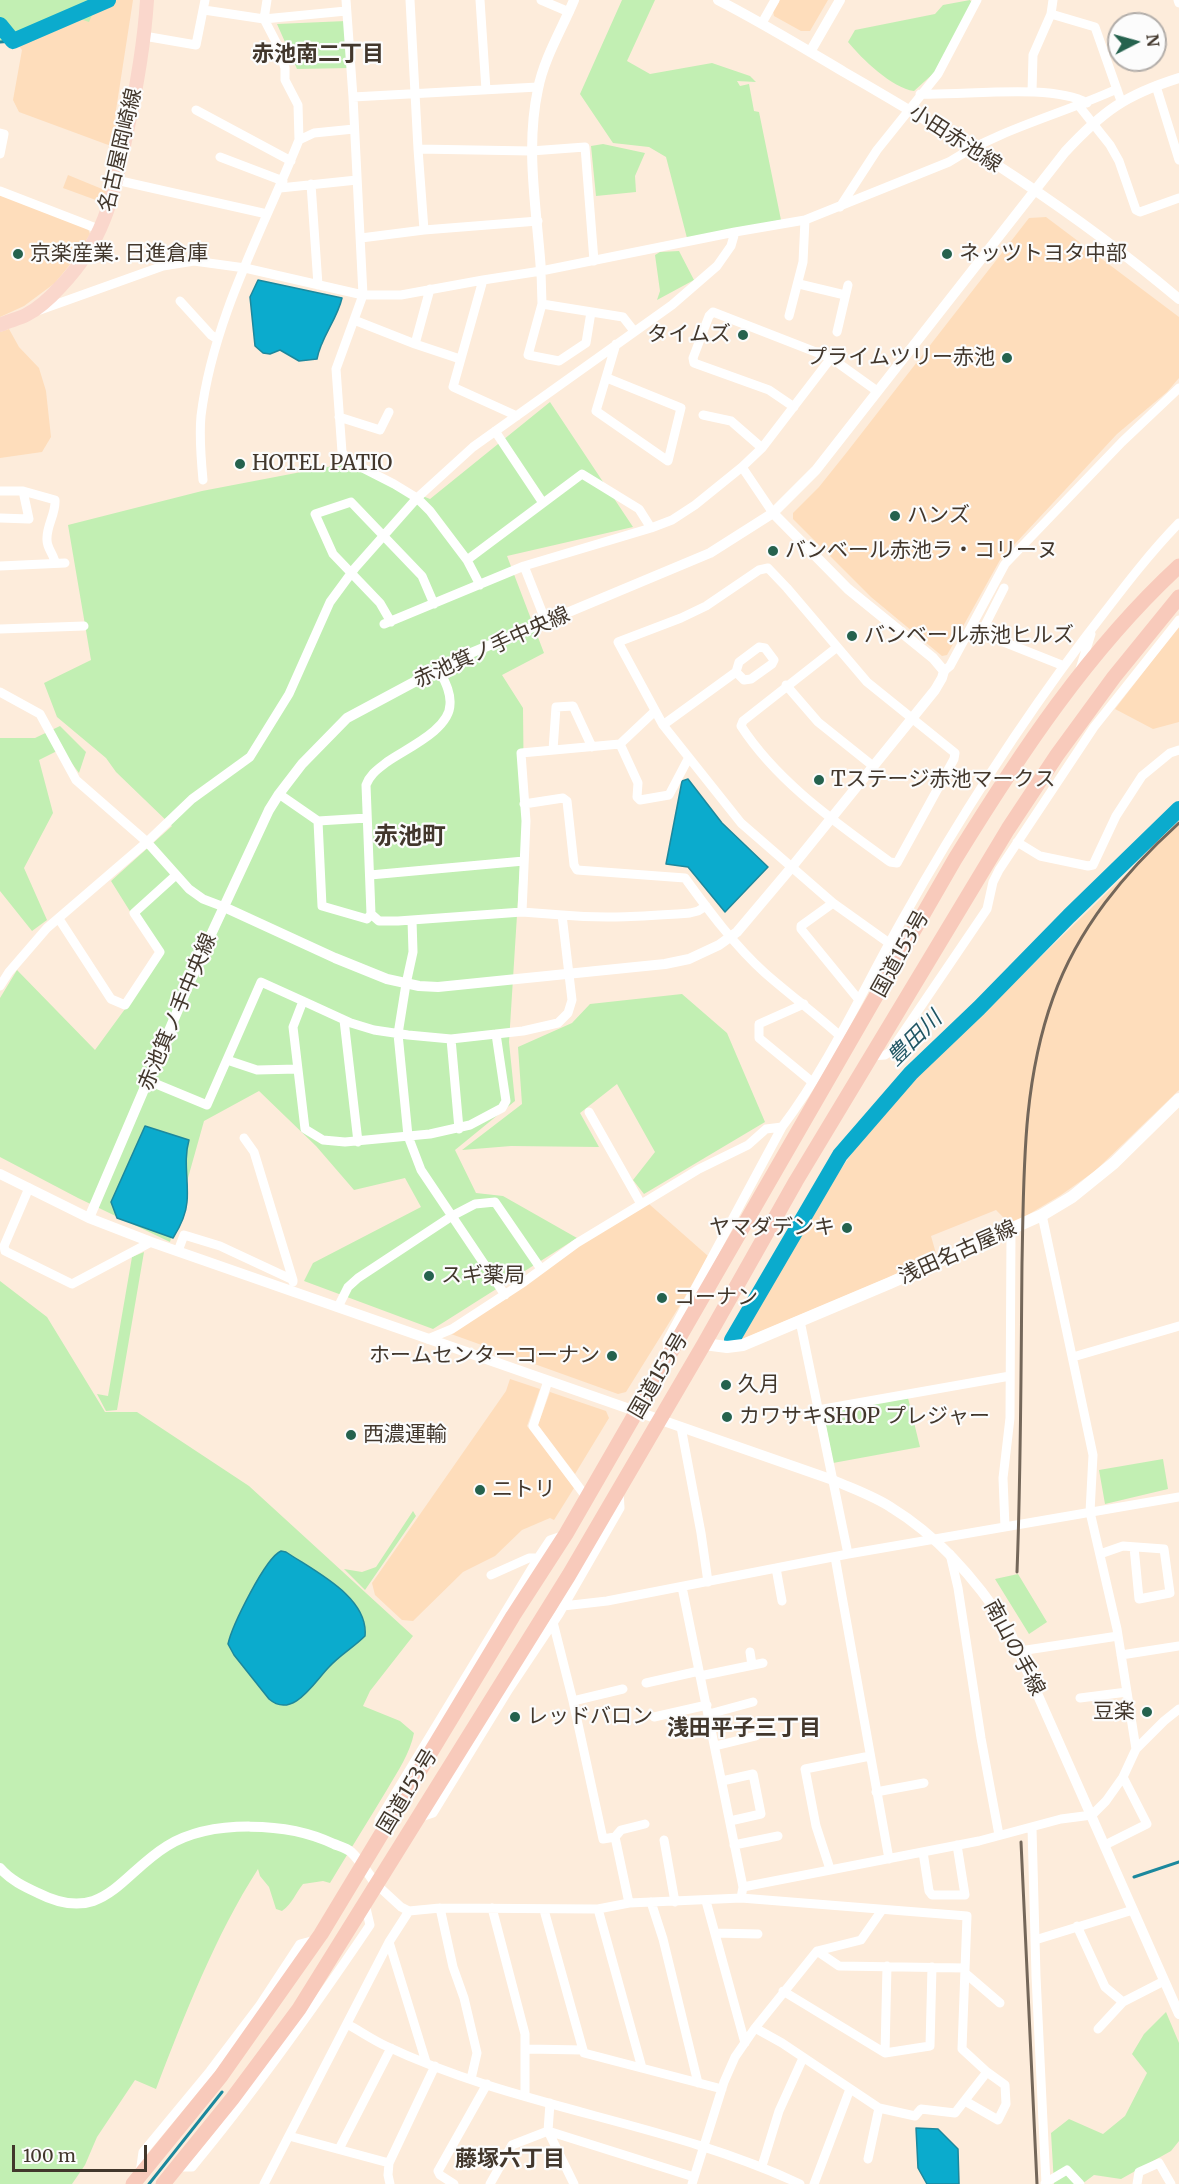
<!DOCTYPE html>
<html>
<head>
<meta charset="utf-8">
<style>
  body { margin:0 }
  #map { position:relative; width:1179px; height:2184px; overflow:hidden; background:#fdecdb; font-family:Merriweather,serif }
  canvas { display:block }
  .north { position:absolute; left:1107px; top:12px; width:60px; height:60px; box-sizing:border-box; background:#fcfcfc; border:2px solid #b2ada9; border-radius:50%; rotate:84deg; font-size:16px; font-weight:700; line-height:24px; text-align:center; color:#42372c }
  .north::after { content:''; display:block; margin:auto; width:21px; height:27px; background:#25624e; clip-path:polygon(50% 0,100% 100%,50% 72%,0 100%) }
  .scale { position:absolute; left:12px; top:2145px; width:135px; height:27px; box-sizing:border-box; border:3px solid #42372c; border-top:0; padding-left:8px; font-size:18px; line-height:21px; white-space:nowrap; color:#42372c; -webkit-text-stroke:4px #fcfcfc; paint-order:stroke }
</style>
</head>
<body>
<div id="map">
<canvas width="1179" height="2184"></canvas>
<div class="north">N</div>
<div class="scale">100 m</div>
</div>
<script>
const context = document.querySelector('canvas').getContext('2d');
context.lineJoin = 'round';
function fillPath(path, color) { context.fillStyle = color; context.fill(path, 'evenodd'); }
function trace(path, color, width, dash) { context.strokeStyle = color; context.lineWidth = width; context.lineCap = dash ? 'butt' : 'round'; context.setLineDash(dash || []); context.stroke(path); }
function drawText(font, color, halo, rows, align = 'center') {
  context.font = font + ' Merriweather,"Noto Sans JP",serif'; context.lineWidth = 4.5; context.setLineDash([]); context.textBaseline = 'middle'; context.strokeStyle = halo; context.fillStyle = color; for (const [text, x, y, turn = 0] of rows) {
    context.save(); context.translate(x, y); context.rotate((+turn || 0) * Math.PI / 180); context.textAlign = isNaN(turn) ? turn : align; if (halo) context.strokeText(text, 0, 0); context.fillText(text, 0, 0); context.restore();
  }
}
const built = new Path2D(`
  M112,0H133L114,123L122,125L120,134H113L111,146L19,112L13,100L22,50L16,42Z
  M780,0H828L810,31H801L774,16L773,11Z
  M68,175L107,191L104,203L63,188Z
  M0,195L88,229L90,234L77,256L55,283L24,306L0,317Z
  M1046,217L1179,317V378L1167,392L1117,434L1000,560L947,655L942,656L871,597L793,519V513L819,487L847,452L1029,218Z
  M9,329L19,347L39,368L46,391L51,437L42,452L0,458V332Z
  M1179,626V722L1153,729L1115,709Z
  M1179,823V1090L1095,1171L1061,1195L1011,1225L996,1210L931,1236L937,1257L738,1341L832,1182L871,1126L928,1066Z
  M649,1204L708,1256L682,1302L626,1392L618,1394L451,1334L572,1250Z
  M510,1379L540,1389L527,1426L574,1488L554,1520L550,1518L522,1530L495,1556L463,1572L413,1621L402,1620L375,1595L372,1583L506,1391Z
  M550,1392L606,1411L609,1418L575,1474L538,1425Z`);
const green = new Path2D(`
  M0,0H112L95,8L89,22L74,17L16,42H0Z
  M622,0H655L627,61L650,74L712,63L750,76L756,82L737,81L740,86L749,84L754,111L759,112L781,220L687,238L666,157L649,147L613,143L580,94Z
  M970,0L973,4L935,72L914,91C892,88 862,59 848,42L855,30L935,14L943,5Z
  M346,21L349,68L297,69L277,24Z
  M603,144L645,153L635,176L636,192L596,196L591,146Z
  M679,251L694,280L657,300L660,291L655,255L660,252Z
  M550,402L633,527L507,556L544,653L502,675L523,708L524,804L509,1042L515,1101L455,1150L476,1193L503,1196L577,1238L433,1329L304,1281L313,1263L421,1207L405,1178L354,1190L316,1146L259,1091L204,1121L170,1242L78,1198L0,1157V998L17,970L95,1050L125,1009L158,956L111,881L172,826L116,772L106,758L57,717L44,683L91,660L68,525L202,491L343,464L430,499Z
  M60,726L86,752L79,773L61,749L39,760L53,813L24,868L47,920L32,931L0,891V738H35Z
  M682,994L727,1033L765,1122L644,1194L633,1180L655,1152L617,1084L580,1113L599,1147L511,1146L462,1150L522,1104L518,1047L572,1023L590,1004Z
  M144,1252L117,1410L106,1411L97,1394L108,1396L132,1257Z
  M0,1281L47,1317L105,1412H137L249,1486L413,1636L370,1691L363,1706L400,1721L414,1733C410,1753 398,1771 388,1788C369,1820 349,1851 330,1883L323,1881L303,1884C295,1894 293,1903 282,1911L276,1909L269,1887L260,1876L258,1869C216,1934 184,2016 156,2089L135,2080L97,2137L85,2165L72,2184H0Z
  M908,1398L920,1447L833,1463L824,1416L826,1413Z
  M1163,1459L1168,1489L1105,1504L1099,1470Z
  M413,1511L416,1516L365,1590L344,1569L362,1572L376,1567Z
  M1018,1574L1047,1622L1029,1634L995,1579Z
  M1166,2012L1179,2043V2141L1171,2151L1121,2179L1094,2175L1082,2184H1054L1051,2133L1069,2119L1103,2134L1125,2116L1147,2073L1132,2054L1144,2034Z`);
const water = new Path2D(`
  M258,280L342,298C337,320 321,337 317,359L299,361L280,350L270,354L263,353L255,346L250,297Z
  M688,779L722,823L768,867L725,912L688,867L666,864L682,781Z
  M145,1126L189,1140C183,1161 189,1181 187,1202C186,1215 180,1227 173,1238L117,1218L111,1202Z
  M281,1551L286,1552C314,1571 369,1597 365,1636C354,1647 340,1655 329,1667C315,1681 293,1720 269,1699L234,1655L228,1644C232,1626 265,1558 281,1551Z
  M916,2128L938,2129L958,2149L959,2184H927L918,2168Z`);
const stream = new Path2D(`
  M0,42L13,41
  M1134,1877L1179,1862
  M149,2184L222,2092`);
const river = new Path2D(`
  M0,25L13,41L108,0
  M732,1340L840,1155L911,1073L979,1008L1069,916L1179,809`);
const minor = new Path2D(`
  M267,0L264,19L277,44L285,68V80L298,105L299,140
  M346,0L353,97L363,295L336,369L342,452L347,460L394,484L417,498L430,511L467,560L480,585
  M410,0L418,149L424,230
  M480,0L486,90
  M541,0L569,12
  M1178,0L1179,3
  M204,10L264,19L346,11
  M1051,14L1095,27L1121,101
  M762,23L775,0
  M144,36L196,45L205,0
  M1156,86L1179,160
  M1032,92L1033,55L1051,14L1053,0
  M920,94C964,96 1051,83 1087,103
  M353,97L538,87
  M1079,106L1110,145L1119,161L1136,210L1140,212L1179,198
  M196,110L291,161
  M0,133L4,134L0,154
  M418,149L531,151L585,147L594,261
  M220,157L283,181
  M116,180L267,214
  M311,184L318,285
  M280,188L357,180
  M0,191L101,230
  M840,207L877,150L938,74L977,0
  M361,238L424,230L538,221
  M541,271L542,304L528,355L559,361L586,343L591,312
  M483,280L453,387L517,416
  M799,284L845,295
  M180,301L211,335L217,339
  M542,304L623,317L634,331
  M40,310L163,266L194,261L245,268L363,295H401L483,280L541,271L735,232L805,220L949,162C1000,129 1062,114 1117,89
  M789,316L803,262L805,220
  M354,320L415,344L460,359
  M837,332L848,285
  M415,344L430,289
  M607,378L681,408L668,461L596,411L616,344
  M794,407L769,390L694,363L693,358L709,316L713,312L831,358
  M703,415L731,421L762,448
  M339,417L380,430L389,412
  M495,431L543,503
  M742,467L773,513
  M203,480C201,459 199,437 201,416C213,318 263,230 299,140L314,133L354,129
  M0,491H23L29,519L0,518
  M23,491L55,500C56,514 46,526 47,540C47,549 54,554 55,563
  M467,560L582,474L639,509L651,528
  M0,566L65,563
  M1004,588L981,633L1064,666
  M391,622L380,603L333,554L315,514L351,502L422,576L434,604
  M546,622L524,566L651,528L672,520L695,505L742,467L762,448L831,358L877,391
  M384,624L524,566
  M0,629L84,626
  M836,648L743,721L741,726C778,783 837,823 890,862L897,863L954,759L955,753L867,682L787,588L768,568L759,570L706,606L681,618L618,642L663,725L741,823L833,903L889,943
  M439,669C444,680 451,692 450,704C450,730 405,749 387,762C378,769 370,774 366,785L371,914L379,921H398L522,912L526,821L521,753L620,744L655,711
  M1080,669L1091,634
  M944,671L950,666L1005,564L1122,442L1179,388
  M786,685L818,722L873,766
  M0,692L40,714L76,780L147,842L189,889L203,899L224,907
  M663,725L736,672L739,662L759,647L765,648L774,660L772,664L751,679L744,680L736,672
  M620,744L638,783L637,797L640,800L669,795L688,759
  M553,750L556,707L573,706L592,747
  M279,794L318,821L367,818
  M524,804L563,798L567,801L574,865L577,870L685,878C709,911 735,946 765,973C790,995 816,1014 840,1036
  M318,821L322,906L367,919L371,914
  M1017,842L1040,856L1088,866L1093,865L1116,816L1142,776L1170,753L1179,750
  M370,875L524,861
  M833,903L801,926V929L859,1000
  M562,915C606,919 647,916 690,913L698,911L706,906
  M59,919L111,999L125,1005L160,952L134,913L176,875
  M412,920L413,952L406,984L398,1034L408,1136L421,1170L505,1295
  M0,986L9,972L47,928L147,842L192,799L250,757L289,694L330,602L355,568L417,498L473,447L672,305L717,266L731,246L735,232
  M804,1004L759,1024V1038L811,1081
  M344,1020L358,1142
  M496,1034L506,1101L502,1108L470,1125L430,1134L345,1142L323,1140L305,1129L293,1027L303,1001L351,1023L374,1030L408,1035L451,1039L523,1031L558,1023L568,1013L572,1000L562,915L522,912
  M451,1039L459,1129
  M871,1056L885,1055L890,1052L987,909L993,882L999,870L1094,727L1179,620
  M227,1060L257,1070L297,1069
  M149,1081L207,1105L261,982L303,1001
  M589,1112L641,1204
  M244,1138L254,1152L293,1280
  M29,1188L4,1246L5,1251L72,1284L151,1242
  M1042,1215L1093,1455L1090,1512L1117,1629L1136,1749
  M178,1251L184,1235L220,1246L293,1280V1282
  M338,1307L348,1287L358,1278L452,1216L475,1204L495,1202L541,1269
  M800,1321L848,1554
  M428,1339L452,1329L524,1282L577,1243L699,1169L748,1145L766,1129L782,1127C830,1063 863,989 902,920C957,822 1017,728 1084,639C1115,599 1144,559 1179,523
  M668,1353L667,1341L782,1127
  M1073,1357L1179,1326
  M548,1381L533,1426L587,1498
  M818,1410L1010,1376
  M681,1427L701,1533L708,1582
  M1005,1527L1003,1478L1010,1418L1011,1230
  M950,1554L958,1588L981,1738L999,1835
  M1100,1554L1123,1546L1164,1549L1170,1593L1139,1599L1134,1547
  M835,1557L889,1859
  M776,1568L782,1601
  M491,1575L529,1558H538
  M563,1606L607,1601L848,1554L1179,1497
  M553,1622L573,1701
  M1020,1651L1118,1636
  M750,1652L752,1665
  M1121,1655L1179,1646
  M700,1676L763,1663
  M646,1683L699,1671
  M623,1689L573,1701L603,1839L615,1837L629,1903
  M1080,1698L1127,1692
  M709,1714L753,1702
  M654,1717L707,1705
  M715,1746L756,1736
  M722,1781L753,1774L761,1814L730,1821
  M876,1792L924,1783
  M418,1818L433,1813L509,1689L559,1614L620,1508L619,1491
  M1032,1828L1036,1976L1046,2184
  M380,1834L379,1820L538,1558L550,1540L565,1535
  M615,1837L621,1830L645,1824
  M664,1840L675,1902
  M734,1845L778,1836
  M1105,1845L1147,1824L1123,1777
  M923,1852L929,1891L932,1895H965L957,1845
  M830,1869L816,1826L805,1769L870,1756
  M376,1884L401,1907L409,1911L440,1908L598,1909L629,1903L741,1898L743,1887L682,1587
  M743,1887L979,1841L1061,1819L1092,1815L1106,1801L1123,1777L1136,1749L1164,1721L1179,1709
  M741,1898L967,1916L962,2049L987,2072L955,2113L921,2109L915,2116L879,2108L782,2043L755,2028
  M706,1901L745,2043
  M651,1902L663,1939L698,2083
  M440,1908L453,1967L464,1998L477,2053L471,2079
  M492,1908L525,2034V2095
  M598,1909L642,2068
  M544,1910L583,2050
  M1077,1926L1105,1987L1123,2002L1164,1981
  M715,1933L758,1934
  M1035,1940L1133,1910
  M389,1942L426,2062
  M817,1951L839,1966L965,1968
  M887,1966L885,2053L930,2046L932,1967
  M965,1973L1000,2003
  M783,1991L885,2053
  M347,2024C360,2031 373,2040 386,2046C519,2109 668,2122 800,2184
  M1098,2029L1123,2002
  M527,2049L583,2050L584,2053L722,2089
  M965,2101L998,2120L1006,2104L1005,2085L987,2072
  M550,2103L548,2131L574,2184
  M289,2136L389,2163L435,2066
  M339,2149L391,2048
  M868,2159L879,2108
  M389,2163L388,2175L390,2184
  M762,2166L779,2111L803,2058
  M176,2167H192C256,2090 314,2008 370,1925L365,1904
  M140,2173L143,2152L210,2071L260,2005L300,1944L315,1940
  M1045,2183L1067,2170L1080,2184
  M264,2184L389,1942L409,1911
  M454,2184L440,2175L438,2171L487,2084
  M490,2184L512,2145L548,2131L694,2177
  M692,2184L724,2082L735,2057L755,2028L817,1951L861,1940L882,1910
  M814,2184L850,2089
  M1137,2184L1139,2172L1159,2163L1171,2184`);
const tertiary = new Path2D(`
  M718,0C761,22 802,47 844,72C961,139 1076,212 1179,299
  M810,52L840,0
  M541,271C537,211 525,149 538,89C544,58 562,29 574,0
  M224,907L335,958L387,979L419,986L438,987L665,964L689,959L719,945L737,932L791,868L935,690L942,678L944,671L933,658L848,589L773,513
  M0,1174L89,1218L151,1242L833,1480C853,1489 874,1496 892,1508C941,1538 978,1582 1009,1630L1179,2014
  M89,1218L201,956L269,810L279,794L302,764L347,718L459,658L710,553L773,513L816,470L1065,152C1103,111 1125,95 1179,78
  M0,1868C10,1880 25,1887 38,1893C103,1926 120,1875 167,1846C211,1819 289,1822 334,1844C339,1846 347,1848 351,1852C360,1860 368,1874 376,1884`);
const secondary = new Path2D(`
  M704,1344L727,1347L743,1345L890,1283L1042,1215L1072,1197L1114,1163L1179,1099`);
const primary = new Path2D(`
  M0,325C8,321 18,319 26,315C40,308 51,297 61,286C105,240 113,196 126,136C136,91 144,47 147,0`);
const trunk = new Path2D(`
  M133,2184L221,2076L321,1934L513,1616L566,1534L955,859C1019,755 1088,650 1179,566
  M163,2184L232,2099L299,2009L569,1575L704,1344L796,1181L1008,829L1057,755L1114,677L1179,597`);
const rail = new Path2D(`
  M1017,1572C1021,1469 1021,1366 1022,1263C1024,1173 1022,1084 1053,998C1078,928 1125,872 1179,823
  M1021,1842L1037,2184`);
const markers = [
  [18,254,6,"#25624e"],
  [947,254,6,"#25624e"],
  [743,335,6,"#25624e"],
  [1007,358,6,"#25624e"],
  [240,464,6,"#25624e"],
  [895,516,6,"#25624e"],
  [773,551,6,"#25624e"],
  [852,636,6,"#25624e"],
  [819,780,6,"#25624e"],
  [847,1228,6,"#25624e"],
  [429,1276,6,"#25624e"],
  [662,1298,6,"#25624e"],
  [612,1356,6,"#25624e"],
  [726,1385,6,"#25624e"],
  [727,1417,6,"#25624e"],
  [351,1435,6,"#25624e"],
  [480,1490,6,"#25624e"],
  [1147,1712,6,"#25624e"],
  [515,1717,6,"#25624e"]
];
const streetNames = [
  ["小田赤池線",955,139,33],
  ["名古屋岡崎線",121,150,-77],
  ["赤池箕ノ手中央線",492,648,-24],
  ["国道153号",901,954,-61],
  ["赤池箕ノ手中央線",178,1012,-67],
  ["浅田名古屋線",958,1253,-24],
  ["国道153号",659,1376,-60],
  ["南山の手線",1014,1648,62],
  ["国道153号",408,1792,-59]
];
const poiNames = [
  ["京楽産業. 日進倉庫",30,254],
  ["ネッツトヨタ中部",959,254],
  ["タイムズ",731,335,"right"],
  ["プライムツリー赤池",995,358,"right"],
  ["HOTEL PATIO",252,464],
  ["ハンズ",907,516],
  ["バンベール赤池ラ・コリーヌ",785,551],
  ["バンベール赤池ヒルズ",864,636],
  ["Tステージ赤池マークス",831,780],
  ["ヤマダデンキ",835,1228,"right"],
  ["スギ薬局",441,1276],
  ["コーナン",674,1298],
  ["ホームセンターコーナン",600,1356,"right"],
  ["久月",738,1385],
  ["カワサキSHOP プレジャー",739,1417],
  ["西濃運輸",363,1435],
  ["ニトリ",492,1490],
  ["豆楽",1135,1712,"right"],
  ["レッドバロン",527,1717]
];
const neighbourhoodNames = [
  ["赤池南二丁目",318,55],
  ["浅田平子三丁目",744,1729],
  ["藤塚六丁目",510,2160]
];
const waterNames = [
  ["豊田川",915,1039,-45]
];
const quarterNames = [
  ["赤池町",410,837]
];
fillPath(built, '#feddbb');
fillPath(green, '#c2efb3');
fillPath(water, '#0babcd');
trace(water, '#1c889d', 1.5);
trace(stream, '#1c889d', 3);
trace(river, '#0babcd', 16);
trace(minor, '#fff', 9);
trace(tertiary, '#fff', 10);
trace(secondary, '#fff', 12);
trace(primary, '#fad7cc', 14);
trace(trunk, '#f8cabb', 15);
trace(rail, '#74675a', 3);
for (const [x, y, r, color] of markers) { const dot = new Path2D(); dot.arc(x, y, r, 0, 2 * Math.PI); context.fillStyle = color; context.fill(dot); trace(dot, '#fcfcfc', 2); }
drawText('21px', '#42372c', '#fcfcfc', streetNames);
drawText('21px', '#42372c', '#fcfcfc', poiNames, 'left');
drawText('bold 22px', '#42372c', '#fcfcfc', neighbourhoodNames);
drawText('italic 22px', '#1f5563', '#fcfcfc', waterNames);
drawText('bold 24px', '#42372c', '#fcfcfc', quarterNames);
</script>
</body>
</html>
